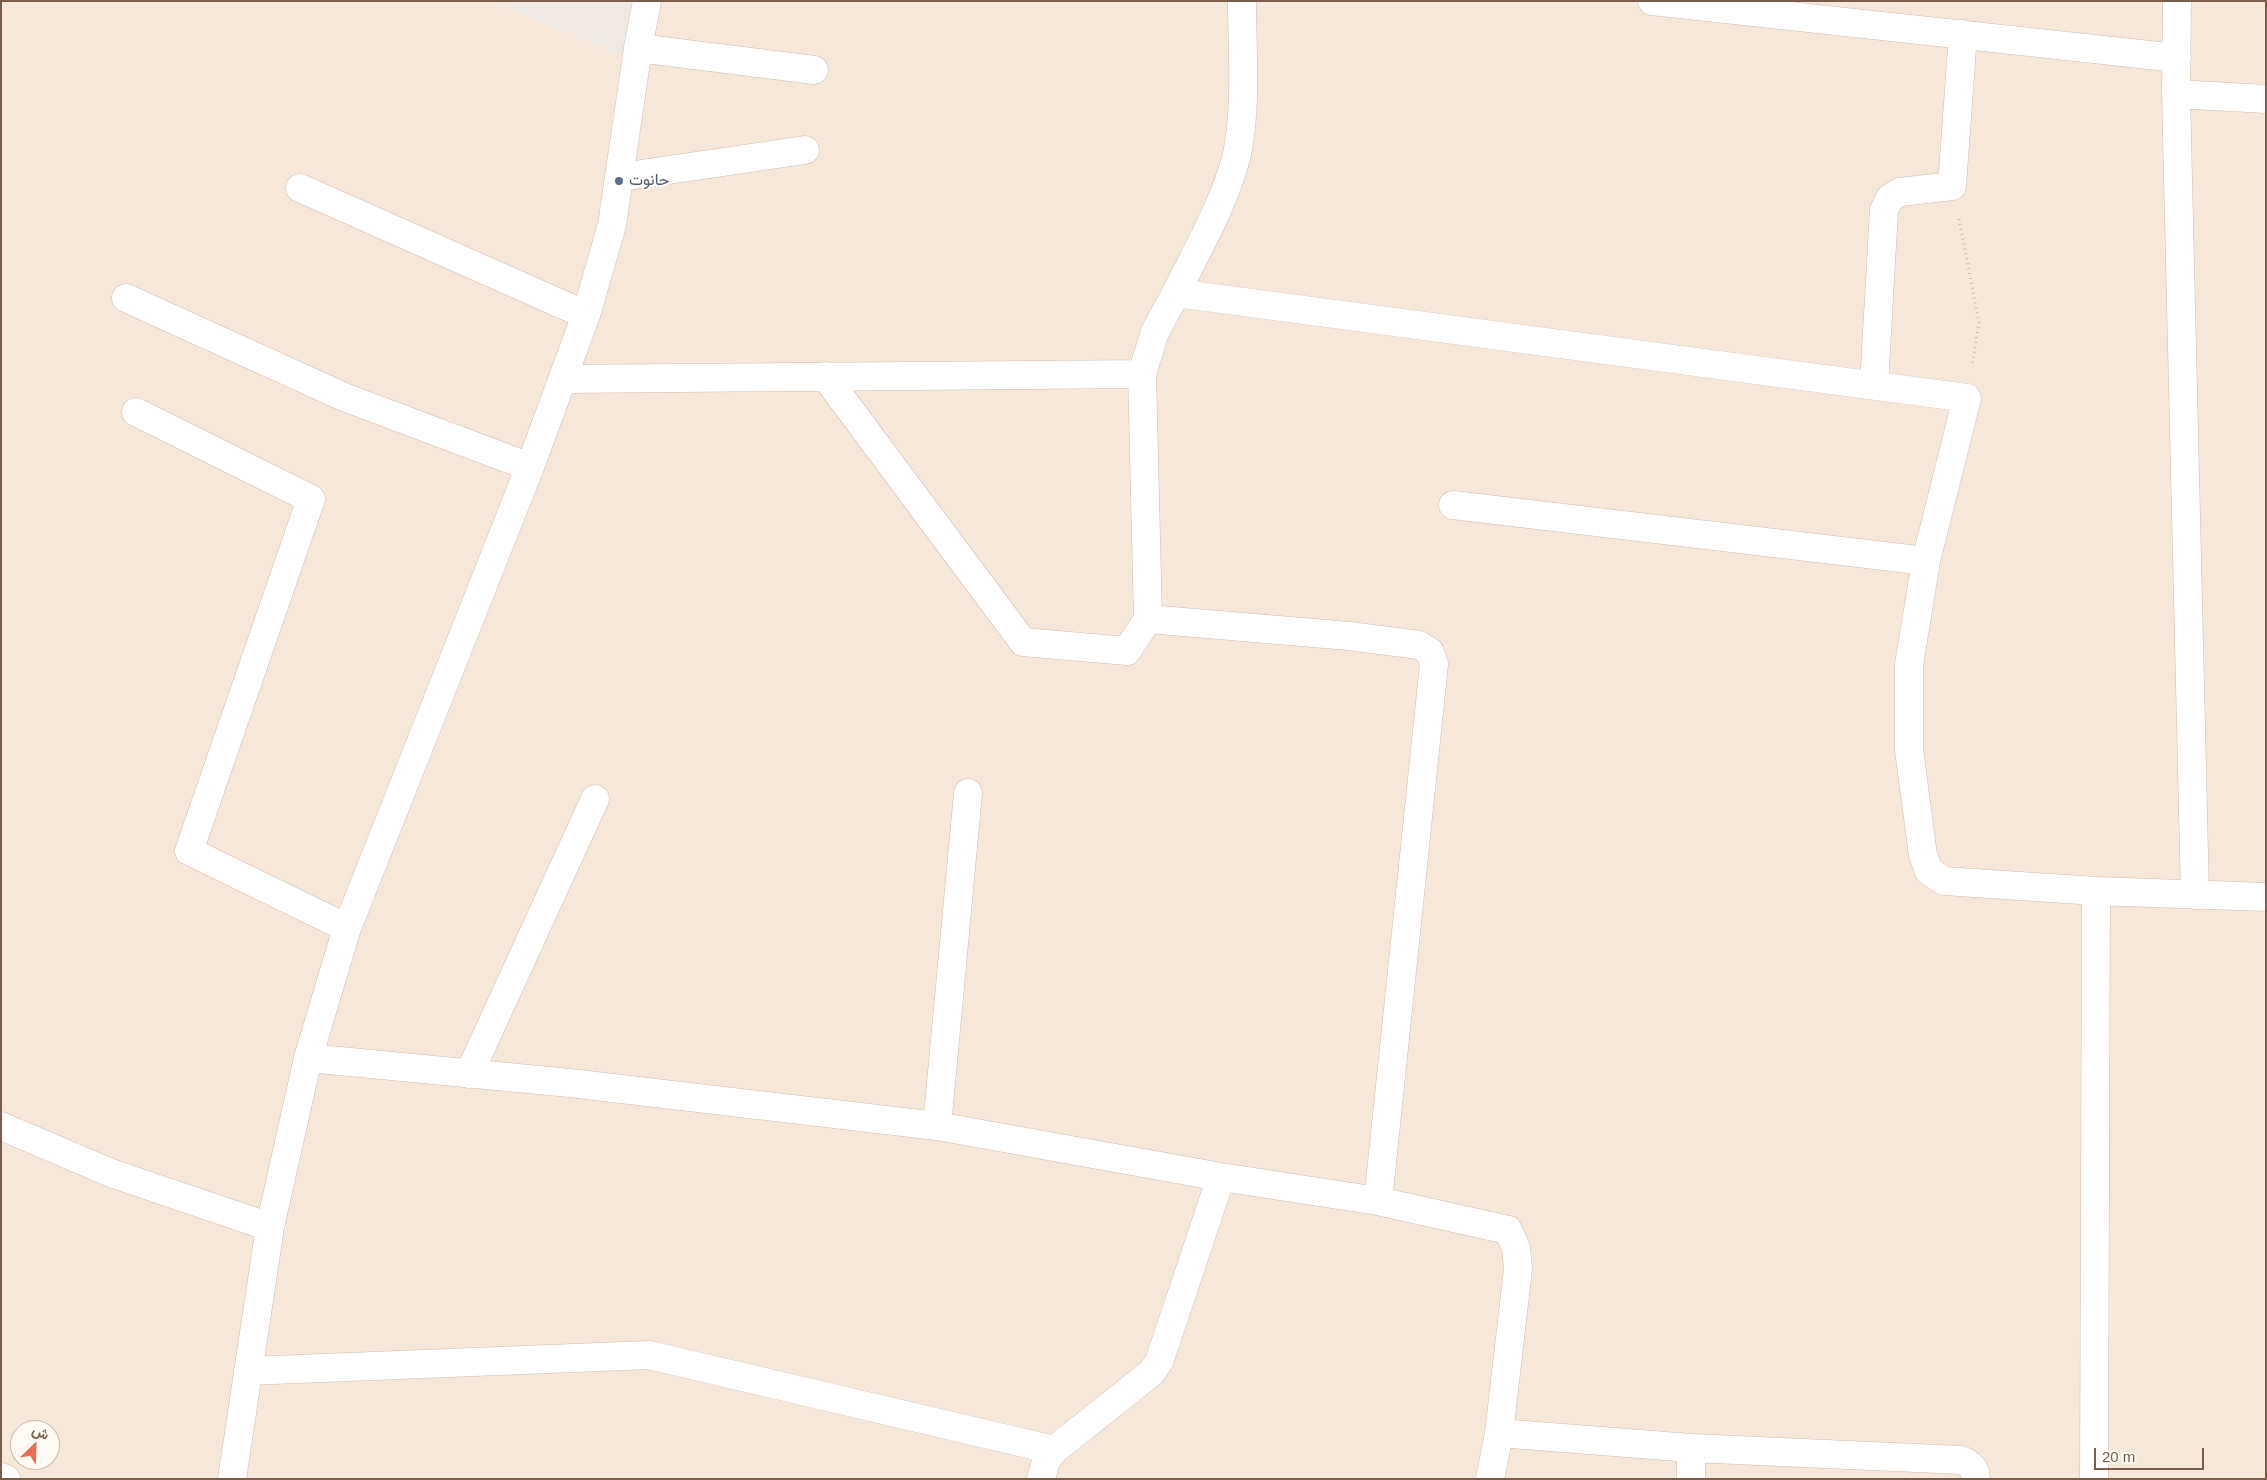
<!DOCTYPE html>
<html>
<head>
<meta charset="utf-8">
<style>
  body { margin:0 }
  #map { position:relative; width:2267px; height:1480px; overflow:hidden; background:#fdf6ec; font-family:Helvetica,Vazirmatn,sans-serif }
  canvas { display:block }
  .frame { position:absolute; inset:0; border:2px solid #7a5c4d; pointer-events:none }
  .north { position:absolute; left:10px; top:1420px; width:50px; height:50px; box-sizing:border-box; background:#fffaf3; border:1px solid #cabbb1; border-radius:50%; rotate:24deg; font-size:14px; font-weight:700; line-height:20px; text-align:center; color:#7a5c4d }
  .north::after { content:''; display:block; margin:auto; width:18px; height:22px; background:#e76f51; clip-path:polygon(50% 0,100% 100%,50% 72%,0 100%) }
  .scale { position:absolute; left:2094px; top:1448px; width:110px; height:22px; box-sizing:border-box; border:2px solid #7a5c4d; border-top:0; padding-left:6px; font-size:15px; line-height:18px; white-space:nowrap; color:#7a5c4d; -webkit-text-stroke:4px #fffaf3; paint-order:stroke }
</style>
</head>
<body>
<div id="map">
<canvas width="2267" height="1480"></canvas>
<div class="frame"></div>
<div class="north">ش</div>
<div class="scale">20 m</div>
</div>
<script>
const context = document.querySelector('canvas').getContext('2d');
context.lineJoin = 'round';
function fillPath(path, color) { context.fillStyle = color; context.fill(path, 'evenodd'); }
function trace(path, color, width, dash) { context.strokeStyle = color; context.lineWidth = width; context.lineCap = dash ? 'butt' : 'round'; context.setLineDash(dash || []); context.stroke(path); }
function drawText(font, color, halo, rows, align = 'center') {
  context.font = font + ' Helvetica,Vazirmatn,sans-serif'; context.lineWidth = 4.5; context.setLineDash([]); context.textBaseline = 'middle'; context.strokeStyle = halo; context.fillStyle = color; for (const [text, x, y, turn = 0] of rows) {
    context.save(); context.translate(x, y); context.rotate((+turn || 0) * Math.PI / 180); context.textAlign = isNaN(turn) ? turn : align; if (halo) context.strokeText(text, 0, 0); context.fillText(text, 0, 0); context.restore();
  }
}
const residential = new Path2D(`
  M1,1H491L622,56L632,1H2266V1479H1ZM20,1430H50V1460H20Z`);
const industrial = new Path2D(`
  M491,1H632L622,56Z`);
const path = new Path2D(`
  M1959,219L1979,323L1972,365`);
const street = new Path2D(`
  M1652,1L2177,58
  M2177,1L2176,94L2195,895
  M638,48L814,70
  M2176,94L2266,99
  M621,177L805,150
  M300,188L586,315
  M1176,293C1198,248 1225,203 1237,154C1247,106 1242,50 1242,1
  M126,298L344,397L530,467
  M825,376L1023,642L1127,651L1148,619
  M563,379L1142,374
  M1874,385L1884,210L1890,198L1900,192L1952,186L1963,34
  M136,412L311,499L189,851L347,928
  M1453,505L1926,561
  M308,1058L570,1083L937,1126L1221,1177L1378,1201L1508,1230L1516,1248L1518,1269L1499,1433L1490,1479
  M469,1074L595,799
  M1,1126L111,1173L270,1227
  M937,1126L968,793
  M1378,1201L1434,664L1430,652L1419,645L1349,636L1148,619L1142,374L1155,332L1176,293L1967,398L1926,561L1909,665V750L1923,855L1929,871L1944,881L2096,891L2266,897
  M248,1371L649,1355L1054,1450
  M1499,1433L1691,1448L1961,1460C1971,1464 1975,1468 1976,1479
  M1,1477L6,1479
  M232,1479L270,1227L308,1058L347,928L530,467L586,315L612,225L638,48L647,1
  M1041,1479L1046,1461L1054,1450L1151,1373L1159,1362L1221,1177
  M1691,1479V1448
  M2094,1479L2096,891`);
const markers = [
  [619,181,5,"#5c6f8a"]
];
const serviceNames = [
  ["حانوت",629,181]
];
fillPath(residential, '#f5e8da');
fillPath(industrial, '#efe9e4');
trace(street, '#d1beb0', 29);
trace(path, '#d9b8a5', 3, [1, 4]);
trace(street, '#fff', 28);
for (const [x, y, r, color] of markers) { const dot = new Path2D(); dot.arc(x, y, r, 0, 2 * Math.PI); context.fillStyle = color; context.fill(dot); trace(dot, '#fffaf3', 2); }
drawText('16px', '#4e5e75', '#fffaf3', serviceNames, 'left');
</script>
</body>
</html>
